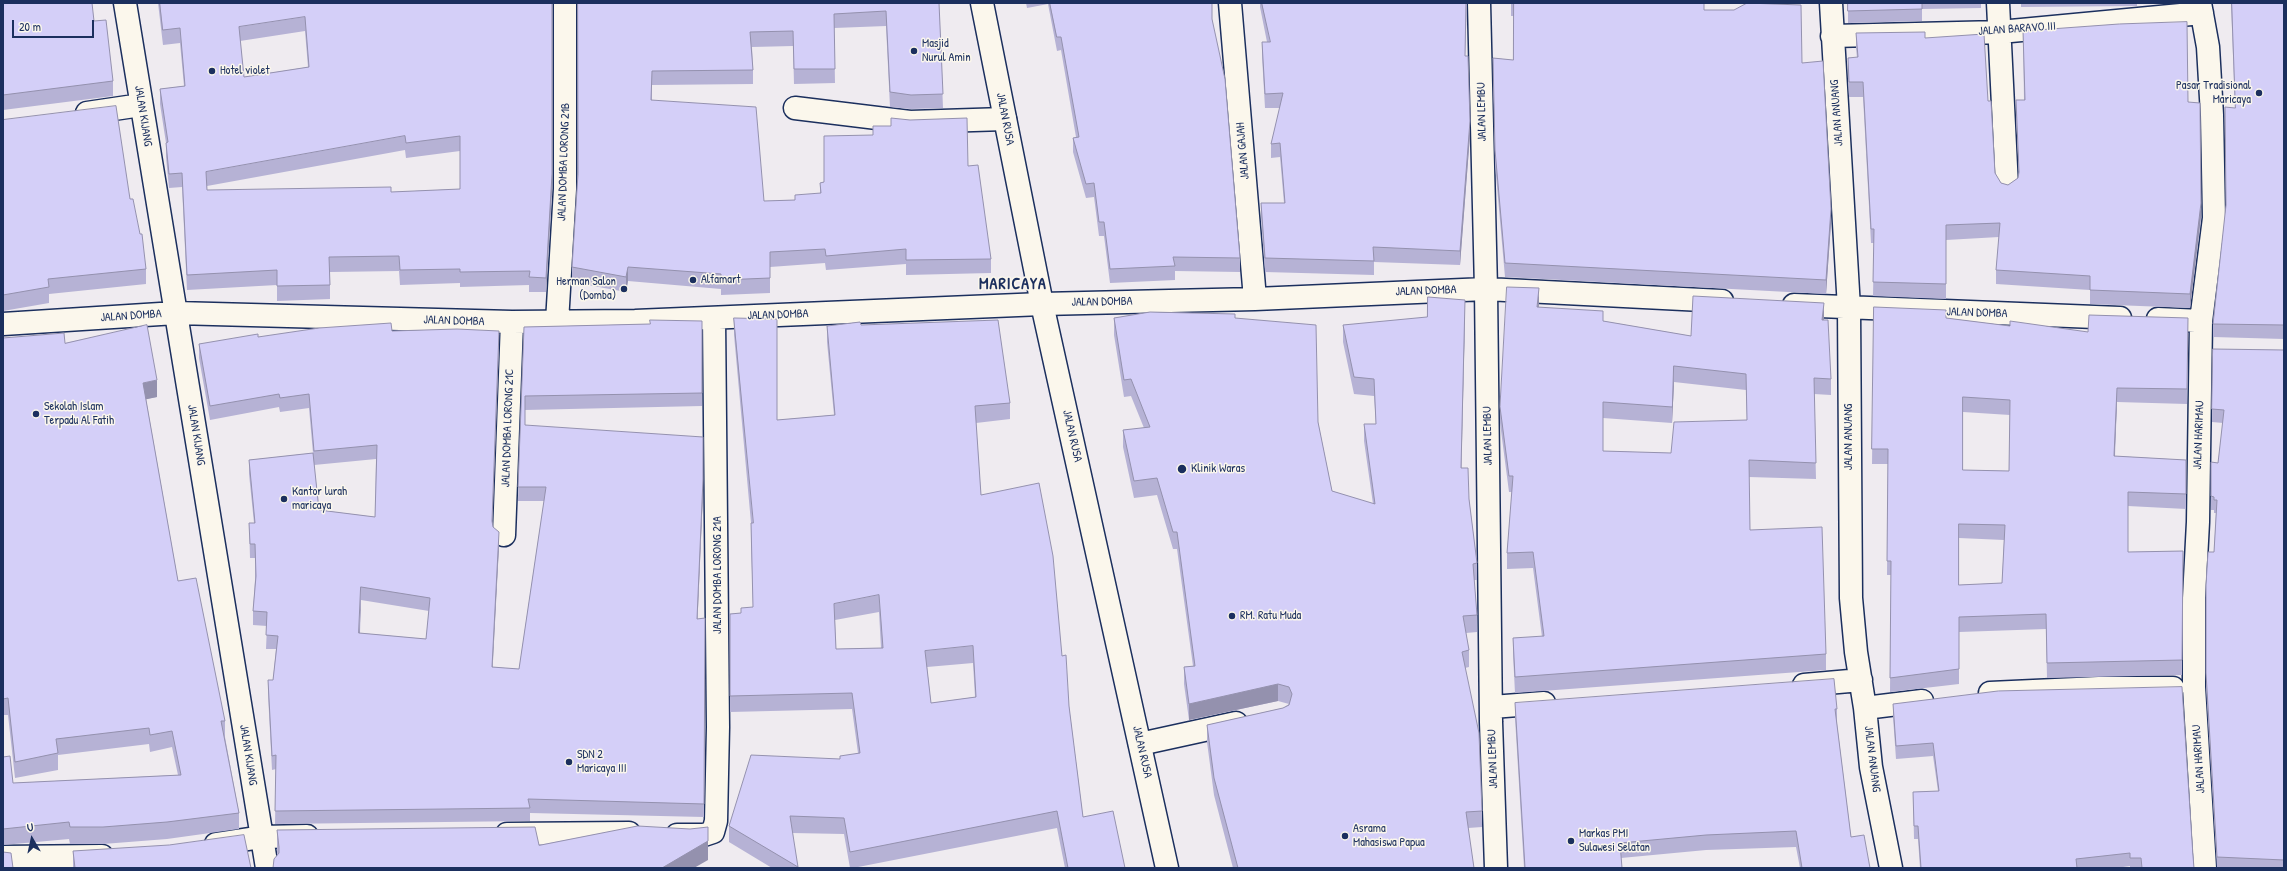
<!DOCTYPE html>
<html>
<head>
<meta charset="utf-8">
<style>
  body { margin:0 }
  #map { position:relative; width:2287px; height:871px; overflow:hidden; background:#efebf0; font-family:"Patrick Hand",sans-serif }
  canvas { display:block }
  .frame { position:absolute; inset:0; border:4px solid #1b2f5e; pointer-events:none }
  .north { position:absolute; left:12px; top:819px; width:40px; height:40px; -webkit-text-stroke:3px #fbf7ec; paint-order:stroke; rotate:351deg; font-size:11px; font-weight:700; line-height:16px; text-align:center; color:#1b2f5e }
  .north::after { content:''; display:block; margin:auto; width:14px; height:18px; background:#1b2f5e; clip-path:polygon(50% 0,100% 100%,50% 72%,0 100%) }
  .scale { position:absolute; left:12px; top:20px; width:82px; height:18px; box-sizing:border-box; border:2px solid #1b2f5e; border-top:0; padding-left:5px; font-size:12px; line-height:14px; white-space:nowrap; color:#1b2f5e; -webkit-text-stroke:3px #fbf7ec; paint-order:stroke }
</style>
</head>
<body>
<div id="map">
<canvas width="2287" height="871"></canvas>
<div class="frame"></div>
<div class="north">U</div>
<div class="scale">20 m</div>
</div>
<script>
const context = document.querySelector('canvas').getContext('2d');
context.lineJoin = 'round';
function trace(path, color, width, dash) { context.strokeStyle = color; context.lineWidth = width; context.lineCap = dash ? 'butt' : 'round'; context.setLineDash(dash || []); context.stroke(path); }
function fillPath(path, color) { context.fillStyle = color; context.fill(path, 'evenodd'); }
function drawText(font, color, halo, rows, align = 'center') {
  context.font = font + ' "Patrick Hand",sans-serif'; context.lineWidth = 3; context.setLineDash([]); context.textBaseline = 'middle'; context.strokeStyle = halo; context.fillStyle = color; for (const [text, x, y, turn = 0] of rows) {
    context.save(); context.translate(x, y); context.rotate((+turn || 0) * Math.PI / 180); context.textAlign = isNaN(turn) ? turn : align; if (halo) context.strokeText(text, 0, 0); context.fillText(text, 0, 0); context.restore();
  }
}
const minor = new Path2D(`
  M125,3L267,868
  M1230,3L1255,299
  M1479,3L1486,289L1491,722L1496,868
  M1831,3L1849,308L1851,598L1856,652L1865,708L1871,767L1891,868
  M1998,3L2007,187
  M2200,3L2208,47L2212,115L2214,218L2201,321L2198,522L2194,598V687L2205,868
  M1832,36L2000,32L2202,13
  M795,108L910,122L1005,119
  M87,113L141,105
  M1794,305L2120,318
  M2158,319L2201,321
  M557,322L565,189V3
  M3,324L176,313L512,322L635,321L1042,304L1255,299L1486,289L1722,301
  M504,535L512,322
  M1804,685L1861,680
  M1990,693L2099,688H2173
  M1492,707L1544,703
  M1865,708L1922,701
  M1140,744L1236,723
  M507,834L629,833
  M677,835H704L713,832L716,821L718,727L714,318
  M216,844L262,837L307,836
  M3,857L102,856`);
const secondary = new Path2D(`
  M982,3L1042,304L1167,868`);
const wall = new Path2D(`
  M3,3L94,21L113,81V96L3,110Z
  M158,3H552V189L546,292H529V285L460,287V283L400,285L399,271L330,272V299L277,301V285L187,290L182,187L169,188L166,157V143L160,104V89L184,86L180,43L163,45ZM305,31L308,67L244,77L240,41ZM405,150L406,158L460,151V189L391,192L207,190V186Z
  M578,3H939L943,108L911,109L890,107L886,26L834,28L835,83L794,84L793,46L752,47L753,70V84L652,85V100L764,201L795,200L820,193V183L824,182L873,135L891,126V118L968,166L991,259V273L906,275V264L826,270L825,263L770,267V293L721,295V289L628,281L626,292L572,282V267L578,174Z
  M1026,3H1212V19L1240,258V272L1175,271V280L1110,283L1104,236H1099L1094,197L1086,198L1073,152V138L1076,137L1061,50L1057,51L1048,4L1027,8Z
  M1260,3H1467L1465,56L1470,135L1460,265L1374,262V275L1265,272L1261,217V203H1284L1280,157L1271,158V144L1280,108H1265L1262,56V42H1267L1260,7Z
  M1511,3H1704V10L1802,63L1831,223L1826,294L1505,277L1495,164L1493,58L1513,60L1514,16H1511Z
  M1848,3H1981V8L1922,9V21L1848,23Z
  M2021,3H2137V6L2021,7Z
  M2231,3H2284V339L2213,337V324L2226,207L2235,108Z
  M2023,31L2188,102L2201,217L2190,308L2090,304V290L1996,284V270L1999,237L1946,240V299L1873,296L1874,243H1871L1863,97H1849L1848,73V58H1857L1856,48V33L1925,38L1988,101L1995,173L2001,183L2008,185L2018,178L2019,174L2016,115V100H2024Z
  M3,120L130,199L146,269V284L49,294V303L3,311Z
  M1539,304V307L1603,321L1691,336L1823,320L1831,379V395L1814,394L1816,479L1749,477L1750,530L1826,654V670L1515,693L1513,654V638L1542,637L1533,568L1507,569V553L1512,492H1509L1500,423V407ZM1674,382L1746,390L1747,420L1671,453L1603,451V418L1672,423Z
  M1874,307L1946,318L2010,326L2088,332L2188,318L2187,404L2117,402L2115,456L2186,460V509L2128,506V552L2183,551L2182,675L2047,678L2046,629L1959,632V684L1890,692L1891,575H1887L1888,464H1872ZM1963,412L2010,415L2009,471L1963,470ZM1959,538L2004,540L2002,583L1959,585Z
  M1465,317L1461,468L1469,499L1477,563V580H1474L1477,615V632L1466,633L1469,650V667L1465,668L1482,811V827L1468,828L1474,868H1233L1214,795L1207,742V725L1283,708L1289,704L1278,701L1189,720L1184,684V667L1193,666L1177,549H1173L1157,495L1134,498L1123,447V430L1144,428L1131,396L1124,397L1114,335V318H1235L1318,422L1332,491L1373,504L1364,441V424H1376L1374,396L1354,394L1343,342V325Z
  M734,318L777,420L834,415L827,342V326L861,325L1010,403V419L976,423L981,495L1062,656L1069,706L1083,817L1125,868H1065L1057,828L853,868H850L844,834L792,833L798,868H772L729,842V826L840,759L858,753L852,709L730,712V614L741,613L753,607L751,540V523L734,335ZM879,612L881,648L836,649L835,620ZM973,663L975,697L931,703L927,667Z
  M702,321V406L525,410V425L703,493L697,619L705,618L704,817L530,813V821L275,824L276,769L272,770L268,694V680H273L276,649H266L267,626L253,625V611L255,580V558H250L249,523H254L249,474V460L313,453L309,408L280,412L279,407L210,420L199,358V344L258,337L392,331L499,345L492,523L499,546L492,667L519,669L544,501H518L524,327L650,324ZM376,459L375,517L319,510L314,465ZM361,600L429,611L426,639L360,633Z
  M3,338L65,343L157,397L146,399L178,581L225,721V737L239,813V829L167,839L103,844H70L69,839L3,845V757L13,783L178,775L172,747L150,752L149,744L58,755V770L15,778L8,715H3Z
  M2213,349L2284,350V868H2217L2206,687V585L2214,552L2216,513H2214V510H2211V462L2218,463L2223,423L2212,422Z
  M1515,703L1837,709V724L1851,837L1870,868H1800L1796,847L1706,850L1621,858L1622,868H1524L1515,718Z
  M1893,704L2193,856L2194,868H2130V866L2116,868H1920L1918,839H1914L1913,792L1938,791L1933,756L1896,759L1893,717Z
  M277,830L539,845L708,860L277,855Z
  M73,851L251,868H73Z`);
const shadedWall = new Path2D(`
  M1470,121V135L1460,265V251Z
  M552,174V189L546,292V278Z
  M2201,203V217L2190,308V294Z
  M1831,209V223L1826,294V280Z
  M628,267V281L626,292V277Z
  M1539,288V304L1537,323V307Z
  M1465,300V317L1461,485V468Z
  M1824,303V319L1822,336V320Z
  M499,331V345L492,535V521Z
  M1674,366V382L1672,423V407Z
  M157,380V397L143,400V383Z
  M2117,388V402L2114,470V456Z
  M703,479V493L697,632V619Z
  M499,532V546L492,680V667Z
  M361,587V600L359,647V633Z
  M1278,684V701L1189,720V704Z
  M708,827V860L694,868H662Z`);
const building = new Path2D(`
  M3,3H92L94,21L106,20L113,81L3,95Z
  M160,3H552V174L546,278L529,277L530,271L460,272V269L400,270L399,256L329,257L330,285L277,286V270L187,275L182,173L169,174L166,143L168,142L160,89L185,86L180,28L163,30ZM305,17L309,67L244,77L239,27ZM405,136L406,143L460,136V189L391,192V187L207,190L206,172Z
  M578,3H939L943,94L911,95L890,92L886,11L834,14L835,69H794L793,31L750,32L753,70L652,71L651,100L756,107L764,201L795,200V195L821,193L820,183L824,182V136L873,135V126H891V118L910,120L967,118L968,166L978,165L991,259L906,260V249L826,256L825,249L770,252V278L721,280V274L628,267L626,277L572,267L578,174Z
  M1050,3H1212V19L1225,79L1240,258L1173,257L1175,266L1110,269L1104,222H1099L1094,183L1086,184L1073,138L1079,137L1061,37H1057Z
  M1262,3H1466L1465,56H1468L1470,121L1460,251L1373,247L1374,261L1265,258L1261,203H1285L1280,143L1271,144L1283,93L1265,94L1262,42H1270Z
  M1514,3H1704V10H1734L1747,3L1801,5L1802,63L1823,61L1831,209L1826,280L1505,263L1495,150L1493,58L1513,60Z
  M1848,3H1922V9L1848,11Z
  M2232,3H2284V325L2213,324L2226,205L2225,107L2235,108Z
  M2187,22L2188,102L2200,103L2201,203L2190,294L2090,290V276L1996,270L2000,223L1946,225V284L1873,282L1874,229H1871L1863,82H1849L1848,58L1858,57L1856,33L1925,32V38L1984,34L1988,101H1991L1995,173L2001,183L2008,185L2018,178L2019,172L2016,100H2025L2023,31L2119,24Z
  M116,106L130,199H133L140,234H142L146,269L48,279L49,287L3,295V120Z
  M1507,287L1539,288L1537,307L1603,311V321L1691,336L1693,296L1824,303L1822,320H1828L1831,379L1814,378L1816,463L1749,460L1750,530L1822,527L1826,654L1515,677L1513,638L1544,636L1533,552L1507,553L1513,476H1509L1500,407ZM1674,366L1746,374L1747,420L1674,422L1671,453L1603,451V402L1672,407Z
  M1428,297L1465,300L1461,468H1468L1469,499L1477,563L1473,564L1477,615L1463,616L1469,650L1462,652L1479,733L1482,811L1466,812L1474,868H1238L1214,778L1207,725L1283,708L1289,705L1292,694L1289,687L1278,684L1189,704L1184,667L1195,666L1177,532H1173L1157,478L1134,481L1123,430L1150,427L1131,379L1124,380L1114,318L1150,312L1235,314V318L1316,325L1318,422L1332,491L1375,504L1364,424H1376L1374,379L1354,377L1343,325L1427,317Z
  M1874,307L1946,310V318L2010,326V321L2088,332L2089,315L2188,318L2187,389L2117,388L2114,456L2186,460V494L2128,492V552L2183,551L2182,660L2047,663L2046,614L1959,617V669L1890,678L1891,561H1887L1888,449H1872ZM1963,397L2010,400L2009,471L1963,470ZM1959,524L2005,525L2002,583L1959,585Z
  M734,318L777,319V420L835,415L827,326L860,322L861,325L998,320L1010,403L975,406L981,495L1039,483L1053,556L1062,656L1066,655L1069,706L1083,817L1113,811L1125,868H1068L1057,811L850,852L844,818L790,816L798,867L729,826L751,755L840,759V756L860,753L852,693L730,696V614L741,613V608L753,607L751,523H753ZM879,595L883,648L836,649L834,604ZM973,646L976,697L931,703L925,651Z
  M650,320L702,321V393L525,396V425L703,437V479L697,619L705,618L704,804L528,799L530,808L275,811L276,755L272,756L268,680H273L278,636L266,635L267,612L253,611L256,576L255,544H250L249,523H255L249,460L313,453L319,510L375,517L377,445L314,451L309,394L280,398L279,394L210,406L199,344L258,334V337L319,328L391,323L392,331L457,329L499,331L492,521L493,527L499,532L492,667L519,669L546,487H518L524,327L650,324ZM361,587L430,598L426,639L359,633Z
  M147,325L157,380L143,383L178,581L196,578L225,721H221L239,813L167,822L103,827H70L69,822L3,829V757L10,756L13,783L181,775L172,731L150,735L149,728L56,739L58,753L15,762L8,698L3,699V338L64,333L65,343Z
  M2213,349L2284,350V860L2217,857L2206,673V585L2208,552H2214L2217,500H2214V497L2211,496V462L2218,463L2224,410L2212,409Z
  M1834,679L1837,709H1835L1851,837L1864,835L1870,868H1802L1796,831L1706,835L1620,843L1622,868H1525L1515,703Z
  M2182,687L2193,856L2194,868H2142L2141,858H2130V853L2076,859L2077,868H1921L1918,826H1914L1913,792L1939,791L1933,743L1896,746L1893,704L1998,691Z
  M638,826L690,829L708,827V841L662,868H273L274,859L279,853V847L277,830L535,827L539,845Z
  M244,835L251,868H75L73,851L169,845Z
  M3,852L11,853L13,868H3Z`);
const markers = [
  [914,51,4,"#1b2f5e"],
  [212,71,4,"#1b2f5e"],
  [2259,93,4,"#1b2f5e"],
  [693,280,4,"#1b2f5e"],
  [624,289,4,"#1b2f5e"],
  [36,414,4,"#1b2f5e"],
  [1182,469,5,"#1b2f5e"],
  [284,499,4,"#1b2f5e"],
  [1232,616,4,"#1b2f5e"],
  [569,762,4,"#1b2f5e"],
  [1345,836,4,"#1b2f5e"],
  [1571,841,4,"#1b2f5e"]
];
const streetNames = [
  ["JALAN BARAVO III",2017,29,-4],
  ["JALAN LEMBU",1482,112,-91],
  ["JALAN ANUANG",1837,113,-94],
  ["JALAN KIJANG",143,116,81],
  ["JALAN RUSA",1005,119,79],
  ["JALAN GAJAH",1243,151,-95],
  ["JALAN DOMBA LORONG 21B",564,162,-88],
  ["JALAN DOMBA",1426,291,-2],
  ["JALAN DOMBA",1102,302,-1],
  ["JALAN DOMBA",1977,313,2],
  ["JALAN DOMBA",778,315,-2],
  ["JALAN DOMBA",131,316,-4],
  ["JALAN DOMBA",454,321,2],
  ["JALAN DOMBA LORONG 21C",508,428,-88],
  ["JALAN KIJANG",196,435,81],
  ["JALAN HARIMAU",2199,435,-88],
  ["JALAN RUSA",1072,436,77],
  ["JALAN LEMBU",1488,436,-91],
  ["JALAN ANUANG",1849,437,-90],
  ["JALAN DOMBA LORONG 21A",718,575,-90],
  ["JALAN RUSA",1142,752,77],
  ["JALAN KIJANG",248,755,81],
  ["JALAN LEMBU",1493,759,-92],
  ["JALAN ANUANG",1872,759,83],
  ["JALAN HARIMAU",2199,759,-94]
];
const poiNames = [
  ["Masjid",922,44],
  ["Nurul Amin",922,58],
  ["Hotel violet",220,71],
  ["Pasar Tradisional",2251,86,"right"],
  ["Maricaya",2251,100,"right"],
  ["Alfamart",701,280],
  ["Herman Salon",616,282,"right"],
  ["(Domba)",616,296,"right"],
  ["Sekolah Islam",44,407],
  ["Terpadu Al Fatih",44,421],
  ["Klinik Waras",1191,469],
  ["Kantor lurah",292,492],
  ["maricaya",292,506],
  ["RM. Ratu Muda",1240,616],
  ["SDN 2",577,755],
  ["Maricaya III",577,769],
  ["Asrama",1353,829],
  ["Mahasiswa Papua",1353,843],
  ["Markas PMI",1579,834],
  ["Sulawesi Selatan",1579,848]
];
const districtNames = [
  ["MARICAYA",1013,285]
];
trace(minor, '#1b2f5e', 25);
trace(secondary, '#1b2f5e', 25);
trace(minor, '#fbf7ec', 22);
trace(secondary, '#fbf7ec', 22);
fillPath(wall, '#b6b2d5');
fillPath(shadedWall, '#9491ae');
fillPath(building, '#d4cff8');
trace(building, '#9491ae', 1);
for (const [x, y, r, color] of markers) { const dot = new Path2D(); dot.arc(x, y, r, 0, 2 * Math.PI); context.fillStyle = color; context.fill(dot); trace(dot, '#fbf7ec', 1.5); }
drawText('12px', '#1b2f5e', '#fbf7ec', streetNames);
drawText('12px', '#1b2f5e', '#fbf7ec', poiNames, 'left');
context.letterSpacing = '1px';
drawText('bold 16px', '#1b2f5e', '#fbf7ec', districtNames);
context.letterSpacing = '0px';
</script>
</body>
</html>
